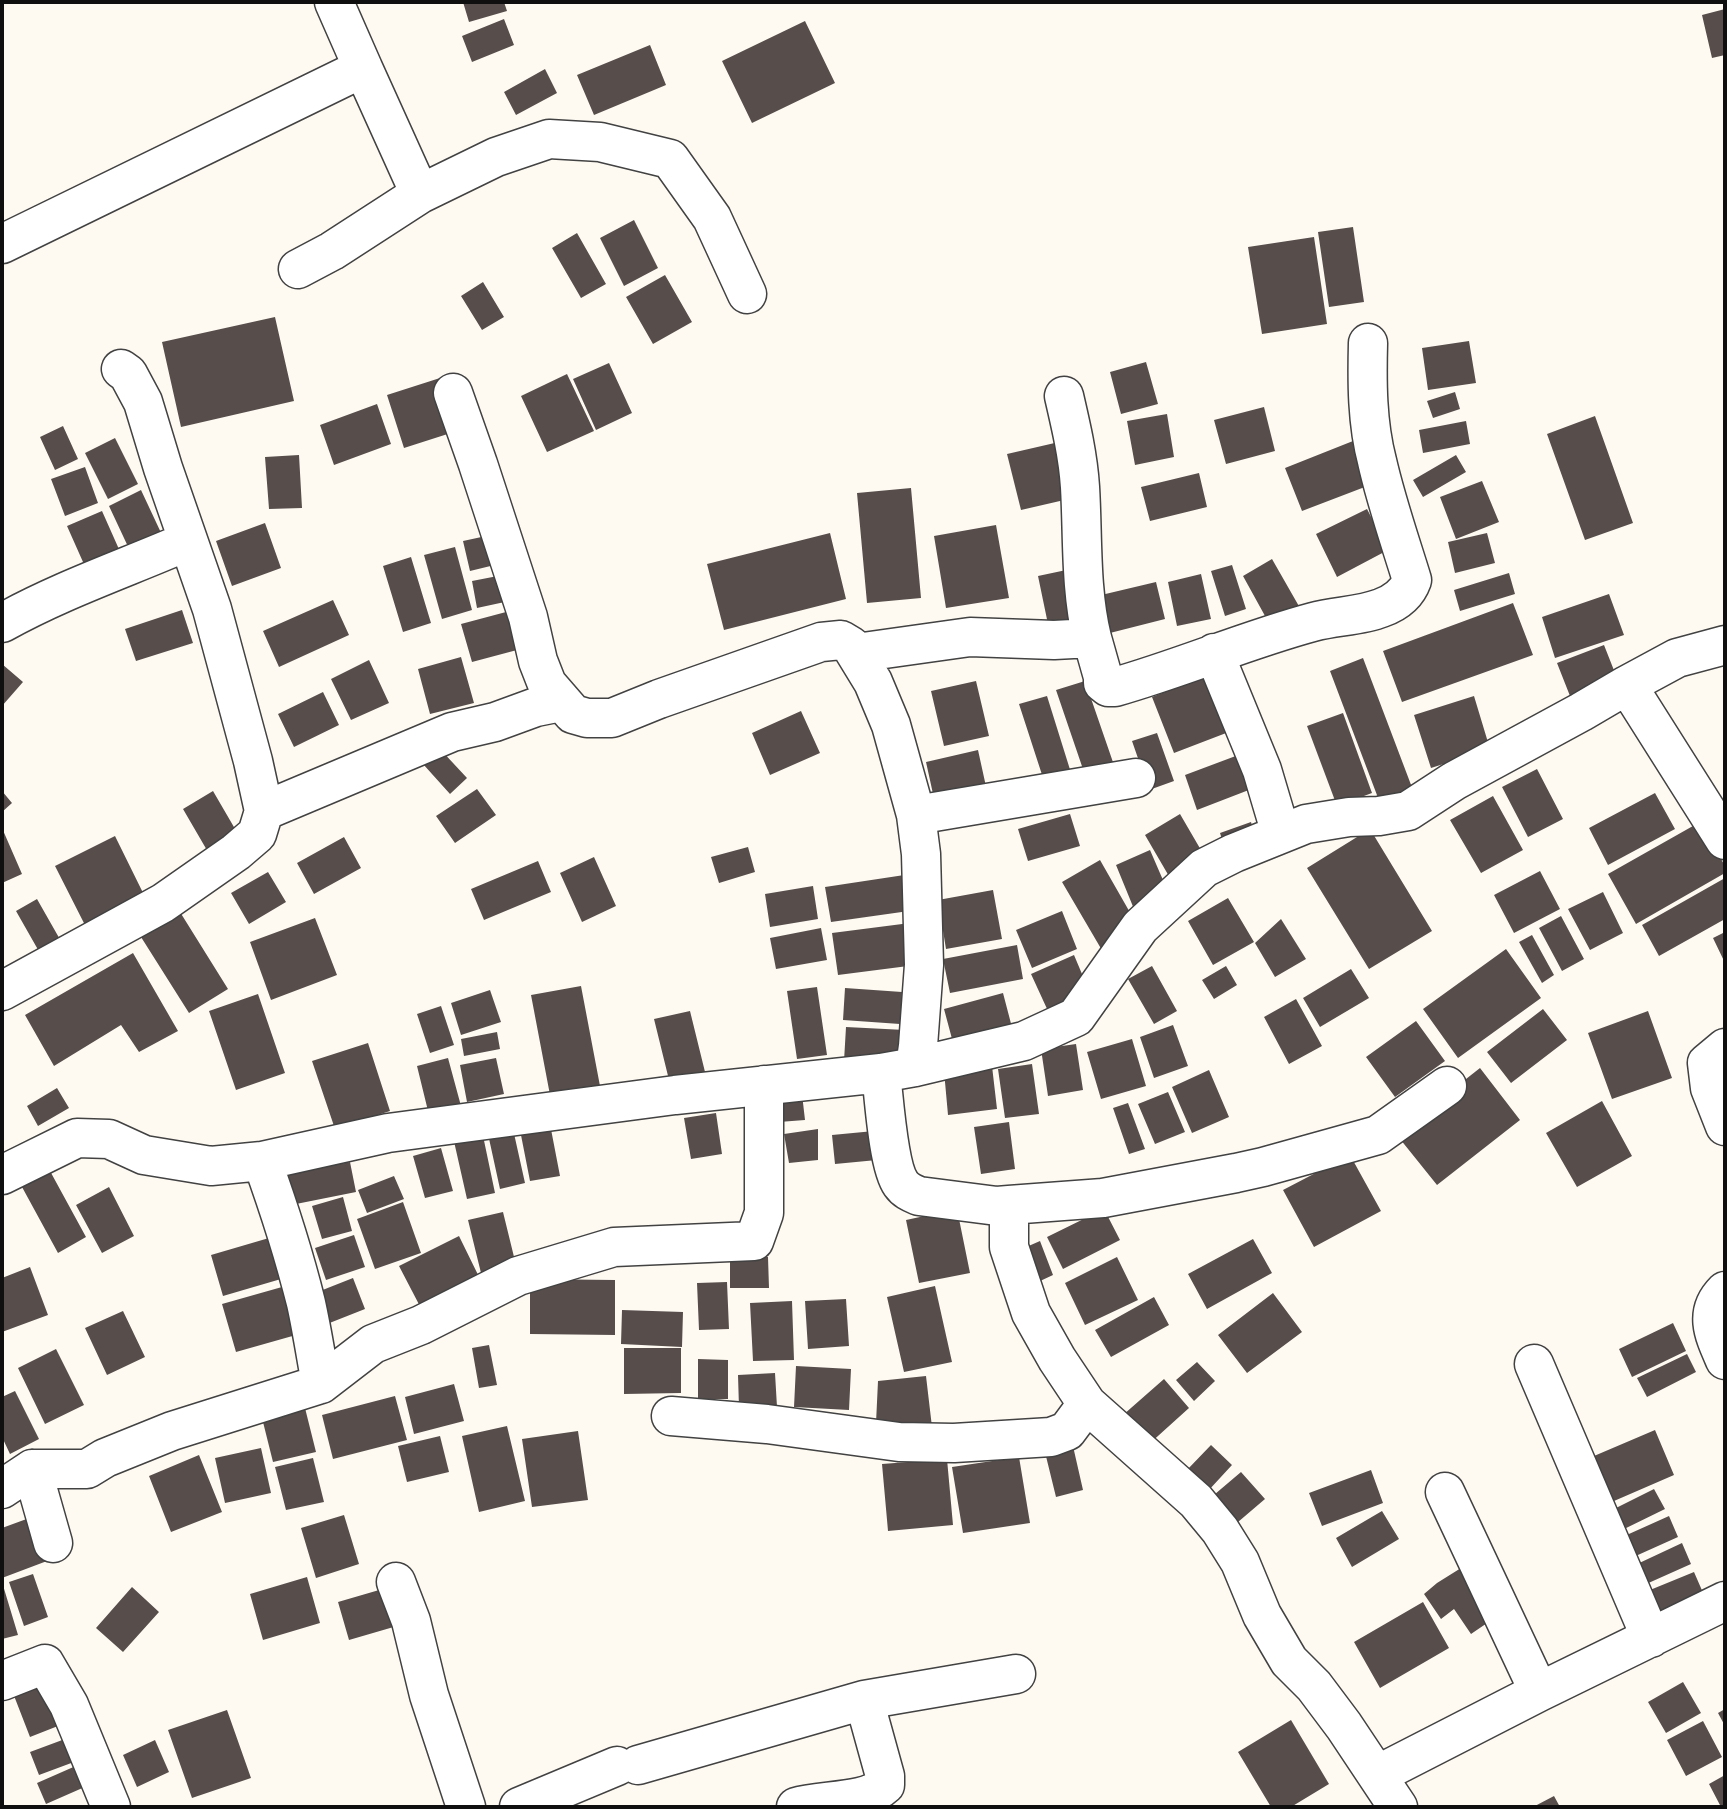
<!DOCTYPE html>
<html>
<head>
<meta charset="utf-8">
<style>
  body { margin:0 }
  #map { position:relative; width:1727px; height:1809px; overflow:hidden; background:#fefaf2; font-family:Spectral,serif }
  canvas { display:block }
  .frame { position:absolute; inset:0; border:4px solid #0f0f0f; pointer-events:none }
</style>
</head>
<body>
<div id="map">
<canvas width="1727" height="1809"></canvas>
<div class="frame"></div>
</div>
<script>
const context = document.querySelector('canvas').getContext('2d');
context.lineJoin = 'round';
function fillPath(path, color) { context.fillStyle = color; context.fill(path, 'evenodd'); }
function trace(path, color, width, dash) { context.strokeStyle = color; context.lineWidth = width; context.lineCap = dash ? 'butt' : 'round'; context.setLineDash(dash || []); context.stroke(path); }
const building = new Path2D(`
  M463,2H504L507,11L469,22Z
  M1725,9V55L1712,58L1702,15Z
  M504,19L514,45L472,62L462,36Z
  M805,21L835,83L752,123L722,61Z
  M650,45L666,85L594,115L577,75Z
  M545,69L557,93L516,115L504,92Z
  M634,220L658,268L624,286L600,238Z
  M1353,227L1364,302L1329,307L1318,232Z
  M577,233L606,284L581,298L552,248Z
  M1314,237L1327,324L1262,334L1248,247Z
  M665,275L692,322L653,344L626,297Z
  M483,282L504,317L482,330L461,296Z
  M275,317L294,401L181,427L162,342Z
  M1469,341L1476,383L1428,390L1422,348Z
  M1146,362L1158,404L1121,414L1110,372Z
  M609,363L632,413L596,430L573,379Z
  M567,374L594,431L547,452L521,396Z
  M440,378L457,431L404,448L387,395Z
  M1455,392L1460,409L1433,418L1427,401Z
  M377,404L391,444L334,465L320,425Z
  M1264,407L1275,451L1226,464L1214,420Z
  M1167,414L1174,457L1135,465L1127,421Z
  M1595,416L1633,523L1585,540L1547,434Z
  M1466,421L1470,444L1423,453L1419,430Z
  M63,426L78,459L55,470L40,437Z
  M115,438L138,484L108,499L85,453Z
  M1353,441L1370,485L1302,511L1285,468Z
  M1059,442L1073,498L1021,510L1007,454Z
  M299,455L302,508L269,509L265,457Z
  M1456,455L1466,472L1423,497L1413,480Z
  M85,467L98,503L65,516L51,479Z
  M1199,473L1207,507L1150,521L1141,487Z
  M1482,481L1499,522L1456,539L1440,497Z
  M911,488L921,598L867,603L857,493Z
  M141,490L163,537L131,553L109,506Z
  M1367,509L1388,550L1337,577L1316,534Z
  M102,511L122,556L87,571L67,526Z
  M265,523L281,568L232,586L216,541Z
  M996,525L1009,598L946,608L934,536Z
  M500,533L507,562L470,571L463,541Z
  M830,533L846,599L724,630L707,564Z
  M1487,533L1495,563L1455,573L1448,542Z
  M455,547L472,610L442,619L424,555Z
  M411,557L431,623L403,632L383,566Z
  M1272,559L1300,608L1270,625L1243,576Z
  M1232,565L1246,609L1225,616L1211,571Z
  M1071,569L1081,622L1049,629L1038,576Z
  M1509,573L1515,594L1460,611L1454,590Z
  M508,574L514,600L477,608L472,581Z
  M1201,574L1211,619L1177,626L1168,582Z
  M1156,582L1165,619L1106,634L1097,596Z
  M1609,594L1624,635L1555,658L1542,617Z
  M333,600L349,635L279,667L263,631Z
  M1513,603L1533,655L1402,702L1383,651Z
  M182,610L193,643L136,661L125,629Z
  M506,612L517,650L472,662L461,624Z
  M1604,645L1617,678L1570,696L1557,663Z
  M461,657L474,703L430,714L418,669Z
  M1363,658L1416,798L1383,811L1330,671Z
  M369,660L389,703L351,720L331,679Z
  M2,664L23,682L2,706Z
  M1211,674L1234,730L1174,753L1152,697Z
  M976,681L989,736L944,746L931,691Z
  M1085,681L1115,768L1086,778L1056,690Z
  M323,692L339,725L294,747L278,714Z
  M1047,696L1072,776L1045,784L1019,704Z
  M1474,696L1490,749L1431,768L1414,715Z
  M801,711L820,753L770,775L752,733Z
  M1343,713L1372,793L1337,806L1307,726Z
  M1157,733L1174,781L1149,790L1132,741Z
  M440,749L467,778L450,794L423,764Z
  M978,750L987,791L935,803L926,762Z
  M1241,754L1254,788L1197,810L1185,775Z
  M1537,769L1563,819L1528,837L1502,787Z
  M477,789L496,815L455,843L436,816Z
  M2,791L12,803L2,812Z
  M213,791L238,834L208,852L183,809Z
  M1655,793L1675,829L1608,865L1589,828Z
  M1493,796L1523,850L1481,873L1450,820Z
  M1070,814L1080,846L1028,861L1018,829Z
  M1180,814L1205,857L1170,878L1145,835Z
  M1251,822L1256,838L1225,849L1220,833Z
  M1700,822L1725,866V873L1636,924L1608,874Z
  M2,828L22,874L2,883Z
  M1370,829L1432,931L1369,969L1307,868Z
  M115,836L148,903L89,933L55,866Z
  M344,837L361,868L314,894L297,863Z
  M748,847L755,872L719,883L711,857Z
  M1150,850L1169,894L1134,909L1116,865Z
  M594,857L616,906L582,922L560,873Z
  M1100,860L1136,923L1103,952L1062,882Z
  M538,861L551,892L484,920L471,889Z
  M1540,871L1560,909L1514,933L1494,895Z
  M268,872L286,902L249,924L231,893Z
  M911,874L916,910L831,922L825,887Z
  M1725,878V919L1659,956L1642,925Z
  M813,886L818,919L770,927L765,894Z
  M993,890L1002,939L946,949L938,900Z
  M1603,892L1623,933L1590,950L1568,909Z
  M1228,898L1254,942L1213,965L1188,921Z
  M37,899L66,950L45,962L16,911Z
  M1062,911L1077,949L1032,968L1016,930Z
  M180,912L228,989L189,1013L141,937Z
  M1561,916L1584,959L1562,971L1539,928Z
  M315,918L337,975L271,1000L250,942Z
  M1281,919L1306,959L1275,977L1255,943Z
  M910,923L916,965L838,975L832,933Z
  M821,928L827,960L776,969L770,938Z
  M1725,932V963L1713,938Z
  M1532,935L1554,975L1542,983L1519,942Z
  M1017,945L1023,979L950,993L943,959Z
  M1506,949L1541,998L1458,1058L1423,1009Z
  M133,953L178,1031L139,1052L121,1025L54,1066L25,1015Z
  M1074,955L1090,993L1048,1011L1031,974Z
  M1152,966L1177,1011L1154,1024L1128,979Z
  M1226,966L1237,985L1214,999L1202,980Z
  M1351,969L1369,998L1320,1027L1303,998Z
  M581,986L600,1086L550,1095L531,995Z
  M817,987L827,1055L797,1059L787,991Z
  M845,988L902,992L900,1024L843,1020Z
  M490,990L501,1022L461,1035L451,1003Z
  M1003,993L1014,1035L955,1050L944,1009Z
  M258,994L285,1073L236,1090L209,1011Z
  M1296,999L1322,1046L1289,1064L1264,1017Z
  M441,1006L454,1045L430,1053L417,1014Z
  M1543,1009L1567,1040L1511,1083L1487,1052Z
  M690,1011L706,1076L670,1084L654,1019Z
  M1648,1011L1672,1078L1612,1099L1588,1033Z
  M1416,1021L1445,1061L1395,1097L1366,1057Z
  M1173,1025L1188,1066L1154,1078L1140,1037Z
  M846,1027L905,1030L903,1063L844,1061Z
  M497,1032L500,1049L464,1056L461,1039Z
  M1132,1039L1146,1086L1101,1099L1087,1052Z
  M368,1043L390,1111L335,1129L312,1061Z
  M1076,1044L1083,1090L1048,1096L1041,1049Z
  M448,1058L461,1106L429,1115L417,1066Z
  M496,1058L504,1094L467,1102L460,1065Z
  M1032,1064L1039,1114L1005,1118L998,1069Z
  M992,1066L997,1109L948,1115L944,1071Z
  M1480,1068L1520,1120L1437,1185L1396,1134Z
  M1209,1070L1229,1117L1192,1133L1172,1087Z
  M57,1088L69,1108L38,1126L27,1106Z
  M1168,1092L1185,1132L1155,1144L1138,1104Z
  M802,1094L805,1120L779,1122L776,1097Z
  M1602,1101L1632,1156L1577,1187L1546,1133Z
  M1128,1103L1145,1149L1129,1154L1113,1108Z
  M716,1113L722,1154L691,1159L684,1118Z
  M1009,1122L1015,1169L981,1174L974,1127Z
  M550,1124L560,1176L530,1181L520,1130Z
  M513,1129L525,1183L500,1189L488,1134Z
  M818,1129V1160L789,1163L784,1134Z
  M482,1131L495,1193L467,1199L453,1137Z
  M874,1131L877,1160L835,1164L832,1135Z
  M441,1148L453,1191L425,1198L413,1156Z
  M1350,1155L1381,1211L1314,1247L1283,1190Z
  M44,1160L86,1237L58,1253L16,1176Z
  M350,1162L356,1192L291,1205L284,1175Z
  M394,1176L404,1199L367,1213L358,1190Z
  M109,1187L134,1236L102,1253L76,1205Z
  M343,1197L352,1231L322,1239L312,1206Z
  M403,1202L421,1253L375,1269L357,1219Z
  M957,1209L970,1273L919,1283L906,1220Z
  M1104,1209L1120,1240L1063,1269L1047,1237Z
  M503,1212L516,1265L481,1273L468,1220Z
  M354,1235L365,1267L326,1280L315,1248Z
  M459,1236L483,1285L424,1314L399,1266Z
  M269,1238L281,1279L223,1296L211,1255Z
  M1253,1239L1272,1273L1207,1309L1188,1274Z
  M1040,1241L1053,1275L1038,1282L1024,1248Z
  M730,1257H768L769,1288H730Z
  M1117,1257L1138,1300L1085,1325L1065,1283Z
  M30,1267L48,1315L2,1332V1278Z
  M353,1278L365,1309L327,1324L315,1293Z
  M530,1279L615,1280V1335L530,1334Z
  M727,1282L729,1329L699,1330L697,1283Z
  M935,1286L952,1362L904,1372L887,1297Z
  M282,1287L296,1335L236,1352L222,1304Z
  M1273,1293L1302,1332L1247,1373L1218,1335Z
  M1154,1297L1169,1325L1111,1357L1095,1330Z
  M846,1299L849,1346L808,1349L805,1301Z
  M792,1301L794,1360L753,1361L750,1303Z
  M622,1310L683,1312L682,1347L621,1344Z
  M123,1311L145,1357L107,1375L85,1328Z
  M1673,1323L1686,1351L1632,1377L1619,1349Z
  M489,1345L497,1385L479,1388L472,1348Z
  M624,1348H681V1393L624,1394Z
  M56,1349L84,1405L45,1424L18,1368Z
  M1687,1354L1696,1372L1647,1397L1637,1378Z
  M698,1359L728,1360V1399H698Z
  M1197,1362L1215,1381L1194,1401L1176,1380Z
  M796,1366L851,1369L849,1410L794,1407Z
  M775,1373L777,1407L739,1408L738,1375Z
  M926,1376L932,1427L876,1423L878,1381Z
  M1164,1379L1189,1408L1148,1445L1123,1415Z
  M454,1384L464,1421L414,1434L405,1397Z
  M15,1391L39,1439L10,1454L2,1437V1397Z
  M395,1396L407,1440L333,1459L322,1415Z
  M305,1408L316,1452L273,1462L262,1418Z
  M507,1426L525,1501L479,1512L462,1436Z
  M1655,1430L1674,1475L1614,1501L1594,1456Z
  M578,1431L588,1500L532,1507L522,1439Z
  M1070,1433L1083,1490L1056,1497L1042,1440Z
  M440,1436L449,1472L407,1482L398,1446Z
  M1211,1445L1232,1465L1208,1491L1186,1471Z
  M261,1448L271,1493L225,1503L215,1458Z
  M199,1455L222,1512L171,1532L149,1476Z
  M1019,1457L1030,1523L963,1533L952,1467Z
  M313,1458L324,1502L286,1510L275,1467Z
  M947,1459L953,1525L888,1531L882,1464Z
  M1371,1470L1383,1503L1322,1526L1309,1493Z
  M1241,1472L1265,1499L1231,1528L1208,1500Z
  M1654,1489L1665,1509L1618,1532L1608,1512Z
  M1382,1511L1399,1539L1352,1567L1336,1538Z
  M344,1515L359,1564L316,1578L301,1528Z
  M1669,1516L1678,1537L1629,1559L1620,1538Z
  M32,1517L47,1561L2,1578V1528Z
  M1682,1543L1691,1564L1644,1585L1635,1565Z
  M1461,1568L1493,1619L1471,1634L1454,1609L1441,1619L1424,1594L1437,1583Z
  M1694,1572L1704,1595L1659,1613L1650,1590Z
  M33,1574L48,1617L24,1626L9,1582Z
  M307,1577L320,1623L263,1640L250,1594Z
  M2,1582L18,1635L2,1639Z
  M132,1587L159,1612L123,1652L96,1628Z
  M386,1588L397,1626L349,1640L338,1602Z
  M1423,1602L1449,1648L1380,1688L1354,1642Z
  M39,1677L58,1726L30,1737L11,1688Z
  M1683,1682L1701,1713L1666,1733L1648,1702Z
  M1725,1709V1726L1718,1713Z
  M227,1710L251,1778L192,1798L168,1730Z
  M1291,1720L1329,1784L1291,1807H1271L1238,1752Z
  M1703,1721L1722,1757L1686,1776L1667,1740Z
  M65,1739L74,1762L39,1775L30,1752Z
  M155,1740L169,1772L137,1787L123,1755Z
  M78,1765L87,1786L46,1804L37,1783Z
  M1725,1775V1807H1721L1709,1784Z
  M1554,1796L1560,1807H1533Z`);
const minor = new Path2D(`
  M363,68L420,194L496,157L549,139L600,142L670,159L712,218L747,294
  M2,244L363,68L334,2
  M298,269L332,251L420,194
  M453,393L478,464L528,617L538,661L547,684L573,714L587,718H612L659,699L821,642L841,640L851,646L873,682L891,725L916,815L921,854L924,965L918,1046L915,1067
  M2,623C61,590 126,568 188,541
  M1092,638L1103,677V683L1108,687H1115C1182,668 1246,640 1313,622C1335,616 1361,616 1381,608C1395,603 1407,594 1412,580C1400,541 1386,501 1377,461C1367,423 1367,382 1368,343
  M856,653L970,637L1054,640L1092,638C1080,588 1083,537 1080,487C1078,456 1071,426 1064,396
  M1214,653L1262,770L1281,834
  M1627,685L1677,658L1725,645
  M264,811L452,732L495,722L536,707L561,702
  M916,815L1136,778
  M2,991L163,903L236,852L257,834L264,811L253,761L212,609L163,468L143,402L128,374L121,369
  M1725,1048L1707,1063L1710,1088L1725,1126
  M881,1073C884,1097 888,1166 901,1184C906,1191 912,1193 919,1196L997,1206L1009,1205L1103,1198L1236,1173L1263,1167L1378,1135L1447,1086
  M262,1161C279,1208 294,1255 306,1303C312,1330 316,1357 321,1384
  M2,1175L77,1138L109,1139L144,1155L211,1166L262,1161L388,1133L675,1095L881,1073L915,1067L1024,1041L1076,1017L1140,927L1204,868L1234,853L1306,824L1349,817L1379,816L1408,811L1454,781L1581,712L1627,685L1725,840
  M1009,1205V1247L1031,1313L1057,1359L1087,1404L1196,1501L1220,1530L1240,1562L1262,1615L1289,1661L1314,1686L1344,1726L1398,1807
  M1725,1291C1703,1313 1714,1335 1725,1360
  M1534,1364L1651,1638
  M671,1416L767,1424L899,1442L954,1443L1051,1437L1067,1431L1087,1404
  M2,1489L32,1469
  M1445,1492L1539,1692
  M53,1543L32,1469H87L105,1458L172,1431L321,1384L373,1344L421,1325L518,1276L614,1247L754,1241L764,1213V1085
  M396,1582L411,1621L429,1695L466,1807
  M2,1681L45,1664L69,1705L111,1807
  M638,1765L864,1700L1016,1674
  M1377,1775L1539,1692L1725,1601
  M519,1807L617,1766
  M796,1807C820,1799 865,1804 885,1785V1776L864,1700`);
fillPath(building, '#574e4c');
trace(minor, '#424242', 41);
trace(minor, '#fff', 38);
</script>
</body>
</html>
